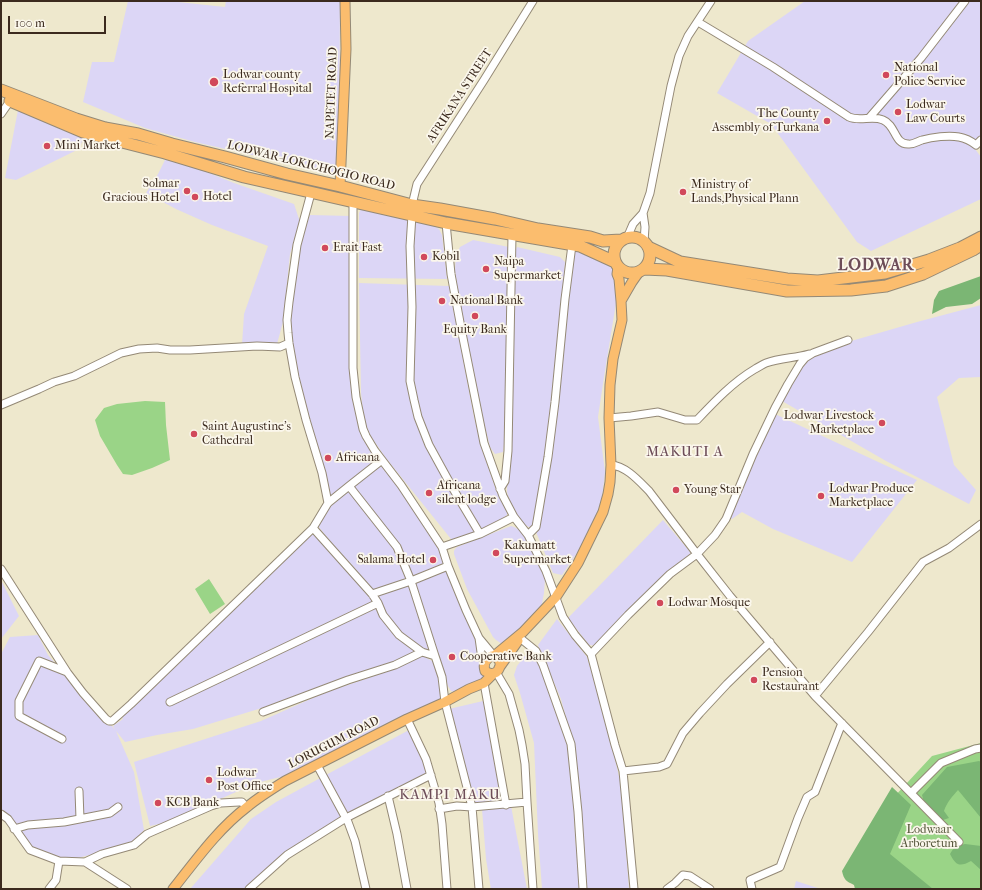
<!DOCTYPE html>
<html>
<head>
<meta charset="utf-8">
<style>
  body { margin:0 }
  #map { position:relative; width:982px; height:890px; overflow:hidden; background:#eee8cd; font-family:"IM FELL French Canon",serif }
  canvas { display:block }
  .frame { position:absolute; inset:0; border:2px solid #3b2a1e; pointer-events:none }
  .scale { position:absolute; left:8px; top:16px; width:98px; height:18px; box-sizing:border-box; border:2px solid #3b2a1e; border-top:0; padding-left:5px; font-size:12px; line-height:14px; white-space:nowrap; color:#3b2a1e; -webkit-text-stroke:3px #fbf7ec; paint-order:stroke }
</style>
</head>
<body>
<div id="map">
<canvas width="982" height="890"></canvas>
<div class="frame"></div>
<div class="scale">100 m</div>
</div>
<script>
const context = document.querySelector('canvas').getContext('2d');
context.lineJoin = 'round';
function fillPath(path, color) { context.fillStyle = color; context.fill(path, 'evenodd'); }
function trace(path, color, width, dash) { context.strokeStyle = color; context.lineWidth = width; context.lineCap = dash ? 'butt' : 'round'; context.setLineDash(dash || []); context.stroke(path); }
function drawText(font, color, halo, rows, align = 'center') {
  context.font = font + ' "IM FELL French Canon",serif'; context.lineWidth = 3.5; context.setLineDash([]); context.textBaseline = 'middle'; context.strokeStyle = halo; context.fillStyle = color; for (const [text, x, y, turn = 0] of rows) {
    context.save(); context.translate(x, y); context.rotate((+turn || 0) * Math.PI / 180); context.textAlign = isNaN(turn) ? turn : align; if (halo) context.strokeText(text, 0, 0); context.fillText(text, 0, 0); context.restore();
  }
}
const built = new Path2D(`
  M128,1H169L225,7L226,1H340L339,175L195,142L145,128L83,102L92,62H114Z
  M805,1H981V136L972,145L981,157V199L871,251L857,242L771,124L717,93L748,41Z
  M18,110L85,134L79,149L16,180L5,178Z
  M167,156L234,183L294,204L300,222L290,254L283,322L277,344L242,345L244,314L268,246L212,225L176,209L146,193L158,174Z
  M367,206L434,226L439,229L442,235L447,279L359,278V213L362,207Z
  M310,215L351,216L352,350L362,434L371,453L377,461L330,496L305,407L293,354L289,319L298,266L302,237L306,225Z
  M473,240L509,247L508,413L503,452L495,454L490,447L482,415L468,354L455,271L456,255L460,247Z
  M517,247L560,257L565,262L563,291L542,480L534,526L531,527H529L525,525L512,509L507,492L513,257Z
  M576,248L617,256L621,261L622,274L617,297L604,377L598,417L605,472L602,499L595,518L577,553L562,575L553,573L536,532L549,470L570,274Z
  M359,283L449,286L474,417L483,452L496,490L507,512V515L502,519L475,533L454,540L451,539L385,457L370,435L364,420L361,393Z
  M981,305V377L959,378L937,397L954,465L976,490L969,504L886,461L782,401L793,377L812,357L834,346L917,322Z
  M775,414L917,480L852,562L773,529L742,512L732,519L728,517Z
  M381,466L418,510L443,544L482,638L488,663L486,677L480,685L455,692L451,691L448,686L432,638L405,565L352,487Z
  M350,488L396,552L407,575L430,649H422L400,633L389,618L387,614H384L376,596L370,586L352,565L334,546L318,526L324,513L335,501Z
  M663,520L691,553L634,605L597,646L589,645L568,618Z
  M511,526L514,527L521,531L534,550L544,574L545,579L544,593L542,604L539,609L511,642L502,644L496,640L493,637L467,589L454,554V551L455,549L457,547Z
  M311,535H314L346,569L418,652L396,662L288,700L193,729L157,735L125,742L116,731L134,772L144,830L131,844L78,858L55,857L35,850L1,812V654L10,637L38,635L48,655L108,725L112,726L115,730L113,726L123,719L122,716L240,602L267,578L308,536Z
  M1,580L19,616L1,639Z
  M557,619L587,657L608,729L621,785L629,889H585L573,743L561,699L538,645Z
  M531,648L539,661L568,745L573,784L575,838L581,889H542L538,834L534,743L520,693L514,675L517,666Z
  M423,656L432,661L437,665L450,702L293,774L264,781L236,792L168,822L150,826L134,762L261,721L324,693L380,674Z
  M483,701L485,705L503,797L491,802L471,803L449,709Z
  M409,730L420,750L429,774L341,817L257,879L245,889H190L251,819L276,802Z
  M511,806L527,889H491L486,859L482,809Z
  M796,881L821,889H794Z`);
const green = new Path2D(`
  M145,401L165,402L166,425L170,460L152,468L132,475L123,474L117,465L100,436L95,420L104,408L117,404Z
  M209,579L225,604L210,614L195,589Z
  M981,743V889H900L856,856L893,798L932,756Z`);
const forest = new Path2D(`
  M981,276V298L972,304L946,307L932,314L934,300L939,291Z
  M979,761L981,762V818L958,790C952,797 947,802 944,811L949,818L943,820L925,806L922,795L947,767Z
  M892,787L911,805L890,854L933,889H855L854,885C846,881 844,880 842,871Z
  M965,844L981,846V870L971,861C960,867 956,866 950,854C955,846 956,846 965,844Z`);
const minor = new Path2D(`
  M698,22L773,67L849,117C860,122 872,115 883,120C896,125 894,144 908,144C913,145 918,141 922,140C932,137 949,135 959,137C965,138 971,141 976,145L981,140
  M1,114L10,101
  M869,118L921,58L965,1
  M311,193L297,245L289,302L287,320L288,333L289,343L295,377L306,420L322,473L328,503
  M353,202V368L356,397L363,429L366,436L375,451L401,485L442,547L448,566L466,610L479,638L494,656
  M412,205L417,184L484,80L533,1
  M643,213L645,227L644,242
  M412,215L410,246L412,307L410,381L414,400L418,417L429,445L452,487L480,534
  M446,223L451,274L462,333L484,443L503,496L514,517L528,535L546,571L563,617L575,635L591,654L615,745L623,771L634,889
  M627,238L633,224L643,213L650,193L671,86L679,56L688,36L711,1
  M1,405L39,389L54,382L74,376L121,353L139,349L157,348L170,350H190L257,346L280,347L289,343
  M609,418L631,416L658,412L685,420H697C715,401 733,382 755,369C759,367 763,364 766,363C780,358 795,358 809,354
  M611,465C626,466 639,481 649,491L697,554L730,596L815,696L959,842
  M349,486L397,547L411,581L435,656
  M500,489L505,481L508,451L512,235
  M313,528L372,594L378,603L383,615L399,635L422,652L435,656L442,677L445,702L472,807L479,889
  M528,535L536,527L548,457L555,402L565,299L572,245
  M442,547L480,534L514,517
  M1,569L67,672L83,693L106,719L109,721H112L131,704L313,528L328,503L349,486L382,460
  M372,594L411,581L448,566
  M479,638L481,652L484,664
  M520,638L536,651L543,665L571,744L578,812L583,889
  M591,654L628,615L670,574L697,554L715,535L726,519L753,454L775,408L788,384L800,364L805,358L813,353L848,340
  M496,672L509,694L519,730L522,745L525,764L527,802L533,889
  M484,683L506,805
  M815,696L868,632L923,562L949,548L981,524
  M170,702L378,603
  M263,712L348,680L395,665L422,652
  M407,719L426,759L439,803L442,824L447,889
  M62,739L19,716V701L39,661L67,672
  M317,765L348,822L355,841L366,889
  M623,771L659,767L667,764L683,733L700,713L727,684L770,642
  M79,791L80,819
  M911,793L941,763L975,749L981,748
  M388,796L397,834L407,889
  M439,809L457,806L472,807L527,802
  M1,814L8,819L30,850L59,861L85,862L102,854L134,845L147,834L211,806L221,803L239,802H242L246,807
  M14,829L28,825L64,822L110,813L118,807
  M85,862L127,889
  M49,889L56,880L59,861
  M249,889L287,855L346,818L431,775
  M667,889L675,883L683,875L690,876L710,889
  M752,889L750,880L780,867L798,818L807,797L815,792L842,723`);
const major = new Path2D(`
  M340,186L346,49L345,1
  M621,301L632,282L639,272
  M492,656C507,658 499,681 485,671C483,664 485,659 492,656Z
  M494,656L523,632L556,597L578,563L603,512L608,494L610,482L611,465L609,418L610,385L613,359L622,320L621,301L619,279L617,274L618,267
  M499,668L518,641
  M173,889C196,860 218,829 247,807C259,797 272,789 285,781L407,719L445,702L469,689L484,683L494,673`);
const highway = new Path2D(`
  M1,90L76,119L105,128L138,134L172,144L225,157L287,174L340,186L412,205L440,209L495,219L538,229L590,237L603,241L621,240
  M10,101L83,132L165,153L244,177L446,223L580,246L615,262
  M614 255a18 18 0 1 1 36 0a18 18 0 1 1-36 0Z
  M648,247L680,262L787,279L818,281L885,273L929,260L960,248L981,237
  M644,269L667,270L787,291L851,290L886,286L923,274L973,250L981,245`);
const markers = [
  [886,75,4,"#d1495b"],
  [214,82,5,"#d1495b"],
  [898,112,4,"#d1495b"],
  [827,121,4,"#d1495b"],
  [47,146,4,"#d1495b"],
  [187,191,4,"#d1495b"],
  [683,192,4,"#d1495b"],
  [195,197,4,"#d1495b"],
  [325,248,4,"#d1495b"],
  [424,257,4,"#d1495b"],
  [486,269,4,"#d1495b"],
  [442,301,4,"#d1495b"],
  [475,316,4,"#d1495b"],
  [882,423,4,"#d1495b"],
  [194,434,4,"#d1495b"],
  [328,458,4,"#d1495b"],
  [676,490,4,"#d1495b"],
  [429,493,4,"#d1495b"],
  [821,496,4,"#d1495b"],
  [496,553,4,"#d1495b"],
  [433,560,4,"#d1495b"],
  [660,603,4,"#d1495b"],
  [452,657,4,"#d1495b"],
  [754,680,4,"#d1495b"],
  [209,780,4,"#d1495b"],
  [158,803,4,"#d1495b"]
];
const poiNames = [
  ["National",894,68],
  ["Police Service",894,82],
  ["Lodwar county",223,75],
  ["Referral Hospital",223,89],
  ["Lodwar",906,105],
  ["Law Courts",906,119],
  ["The County",819,114,"right"],
  ["Assembly of Turkana",819,128,"right"],
  ["Mini Market",55,146],
  ["Solmar",179,184,"right"],
  ["Gracious Hotel",179,198,"right"],
  ["Ministry of",691,185],
  ["Lands,Physical Plann",691,199],
  ["Hotel",203,197],
  ["Erait Fast",333,248],
  ["Kobil",432,257],
  ["Naipa",494,262],
  ["Supermarket",494,276],
  ["National Bank",450,301],
  ["Equity Bank",475,330,"center"],
  ["Lodwar Livestock",874,416,"right"],
  ["Marketplace",874,430,"right"],
  ["Saint Augustine's",202,427],
  ["Cathedral",202,441],
  ["Africana",336,458],
  ["Africana",437,486],
  ["silent lodge",437,500],
  ["Lodwar Produce",829,489],
  ["Marketplace",829,503],
  ["Young Star",684,490],
  ["Kakumatt",504,546],
  ["Supermarket",504,560],
  ["Salama Hotel",425,560,"right"],
  ["Lodwar Mosque",668,603],
  ["Cooperative Bank",460,657],
  ["Pension",762,673],
  ["Restaurant",762,687],
  ["Lodwar",217,773],
  ["Post Office",217,787],
  ["KCB Bank",166,803]
];
const streetNames = [
  ["NAPETET ROAD",332,93,-88],
  ["AFRIKANA STREET",460,96,-57],
  ["LODWAR-LOKICHOGIO ROAD",311,166,14],
  ["LORUGUM ROAD",334,743,-27]
];
const parkNames = [
  ["Lodwaar",929,830],
  ["Arboretum",929,844]
];
const quarterNames = [
  ["MAKUTI A",685,453],
  ["KAMPI MAKU",450,796]
];
const districtNames = [
  ["LODWAR",876,266]
];
fillPath(built, '#dcd6f6');
fillPath(green, '#9ad487');
fillPath(forest, '#7bb674');
trace(minor, '#948976', 9);
trace(major, '#948976', 11);
trace(highway, '#948976', 13);
trace(minor, '#fff', 7);
trace(major, '#fbbd6e', 9);
trace(highway, '#fbbd6e', 11);
for (const [x, y, r, color] of markers) { const dot = new Path2D(); dot.arc(x, y, r, 0, 2 * Math.PI); context.fillStyle = color; context.fill(dot); trace(dot, '#fbf7ec', 1.5); }
drawText('12px', '#3b2a1e', '#fbf7ec', poiNames, 'left');
drawText('12px', '#3b2a1e', '#fbf7ec', streetNames);
drawText('12px', '#535438', '#fbf7ec', parkNames);
context.letterSpacing = '1px';
drawText('14px', '#6d4d58', '#fbf7ec', quarterNames);
context.letterSpacing = '0px';
context.letterSpacing = '1px';
drawText('bold 16px', '#6d4d58', '#fbf7ec', districtNames);
context.letterSpacing = '0px';
</script>
</body>
</html>
